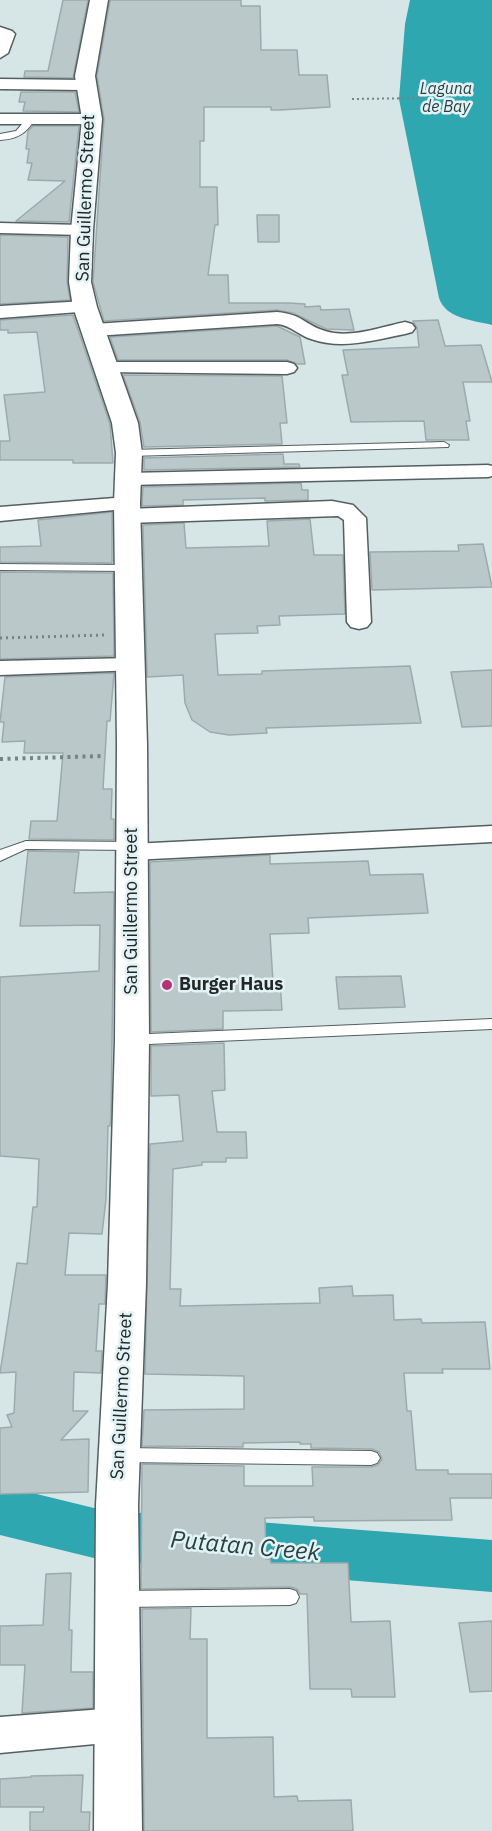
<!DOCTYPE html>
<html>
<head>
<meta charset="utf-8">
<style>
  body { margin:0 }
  canvas { display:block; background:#d6e5e6 }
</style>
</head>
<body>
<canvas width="492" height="1831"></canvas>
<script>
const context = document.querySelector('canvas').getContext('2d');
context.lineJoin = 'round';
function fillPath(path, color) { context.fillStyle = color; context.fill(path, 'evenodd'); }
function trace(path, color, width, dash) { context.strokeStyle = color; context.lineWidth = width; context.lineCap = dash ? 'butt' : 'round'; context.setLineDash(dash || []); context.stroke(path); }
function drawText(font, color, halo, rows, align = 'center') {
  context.font = font + ' "IBM Plex Sans",sans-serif'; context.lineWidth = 5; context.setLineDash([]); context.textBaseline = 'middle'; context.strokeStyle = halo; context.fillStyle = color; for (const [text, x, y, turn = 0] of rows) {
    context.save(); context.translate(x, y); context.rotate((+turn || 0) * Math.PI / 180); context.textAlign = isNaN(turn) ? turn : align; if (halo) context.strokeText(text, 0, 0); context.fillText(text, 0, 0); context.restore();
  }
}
const water = new Path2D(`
  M410,0H492V325C473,320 446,319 439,298L399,99L405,24Z`);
const river = new Path2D(`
  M0,1485L102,1510L492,1540V1592L102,1560L0,1535Z`);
const building = new Path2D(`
  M63,0H88L73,78L24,77L25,71H48Z
  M110,0H241V6H260L261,50H297L299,75H327L330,107L280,110H271V107H204V141H200V187H217L218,225H215L208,275H228L229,303H289L305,304V307L320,306L321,310L349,309L354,330L326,329L293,313L277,310L104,321L93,282L104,119L97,76Z
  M21,92H75L79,112L23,111L25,102H19Z
  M33,126H79L69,222L16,221L65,181L28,180L32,163H27L29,149H26L28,131Z
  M257,215H279V242H258Z
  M0,235L68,237L67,282L70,300L0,304Z
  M73,315L110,424L113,463H73V460H0V441H10L4,395L45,392L37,332L8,333V330H0V320Z
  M438,320L445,346L481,345L492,382H463L470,421H466L469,440H426L424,421L351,422L342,375H348L343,350L419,347L417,328L413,321Z
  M277,326L300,337L305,364H297L287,360H118L110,337Z
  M123,375L282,376L287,423H280L282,444L144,447L140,422Z
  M283,454L284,464H299L300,467L144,470V458Z
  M301,483L302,490H308V500L265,501V498L183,500V505L142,506L143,487Z
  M112,512V563L0,562V547L41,546L38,520Z
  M310,519L314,555H343L345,614L279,616L280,625L257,626L258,633L215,634L218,675L262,674V671L410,666L421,723L266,728L267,733L229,735L210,732L192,720L185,703L183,675L147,677L143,525L184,523L186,548L269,546L267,521Z
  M483,544L492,587L372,590L370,552L459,551L458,545Z
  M0,572L113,573L114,656L0,659Z
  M492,670V726L462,727L451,672Z
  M114,673L110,721H107L103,789H112L111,819H114V840L29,839L31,821H57L63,753H24L25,741L2,742L4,722H0L5,677Z
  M28,851L79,852L74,893L114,892L111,1117L110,1126H108L106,1199L102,1234L69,1233L65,1275H106L105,1304H99L96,1351H102L101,1373L74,1372L73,1411H88L61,1440L89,1439L88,1492L0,1494V1428L12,1427L7,1415L14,1413L16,1372L0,1373L17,1263L27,1264L33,1207H37L39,1159L0,1156V977L99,971L100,925L20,926Z
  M270,855V864L368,861L370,875L423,874L428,913L308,918L309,933L270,934L273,982H280L282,1010L223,1011V1029L151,1032L150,862Z
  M401,976L405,1007L339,1009L336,977Z
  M224,1043L225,1090L212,1091L217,1132H246L247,1158H226V1162H202V1165L173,1169L170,1289H181L180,1306L320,1303L319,1288L352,1286L353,1296L393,1295L394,1320L421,1319L422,1323L485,1322L490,1369H442L443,1373H404L407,1411H411L416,1470H448V1474H492V1498H450L452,1520L314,1521V1517L265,1518L266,1559H270L271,1563H348L351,1622L390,1621L395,1697H352L351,1689H310L307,1594H300L297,1589L290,1587L141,1589L142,1464L244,1466V1486H313L312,1467H371L378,1465L382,1459L379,1452L372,1449L311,1448V1444H300V1442L243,1443V1447L142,1446L144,1410L244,1409V1376L145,1374L150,1144L183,1141L179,1095L151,1096V1046Z
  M71,1573L69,1630H72L71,1672H93V1708L22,1713L25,1665H0V1626L43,1625L46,1574Z
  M191,1608L190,1639H207V1738L273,1737L274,1797L297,1796L298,1801L351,1800L353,1831H144L142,1609Z
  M492,1621V1691L470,1692L459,1623Z
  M83,1775L81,1812H90L89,1831H30V1812H43L44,1807H0V1779L31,1777V1776Z`);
const pathFar2 = new Path2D(`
  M352,99L426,98`);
const pathFar1 = new Path2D(`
  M0,638L105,635`);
const path = new Path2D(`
  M0,759L104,756`);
const lane = new Path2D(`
  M28,117L35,119C26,134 17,139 0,140V134L16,131Z
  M444,442L449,445L448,447L129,456L124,453L129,450Z
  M0,564L129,565L135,568L129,571L0,570Z
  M26,841L132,842L139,846L132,850L26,849L0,861V850Z
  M492,1019V1029L149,1044L144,1043L142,1039L144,1035L149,1034Z
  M121,1448L371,1451L377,1453L380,1458L377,1463L371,1465L121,1462L115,1460L112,1455L115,1450Z
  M290,1589L296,1591L299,1597L296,1603L290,1605L121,1607L115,1605L112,1599L115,1593L121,1591Z`);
const street = new Path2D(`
  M0,27L12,31L15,34L8,53L0,58Z
  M0,79L85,80L93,85L85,90L0,89Z
  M0,114H92L100,119L92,124H0Z
  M0,223L82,225L88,226L91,230L88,234L82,235L0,233Z
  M85,301L92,303L95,307L92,311L0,318V306Z
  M277,312C302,314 305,325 325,331C350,339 381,327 405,322L412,324L415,328L412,332L405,334C374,340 342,350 311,339C298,335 291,325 277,324L94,336L87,334L84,330L87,326L94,324Z
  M107,362H287L294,364L297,368L294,372L287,374L100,372L97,368L100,364Z
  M488,465L492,466V476L488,477L128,485L120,484L117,479L120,474L128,473Z
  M127,497L135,498L138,503L135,508L0,521V507Z
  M332,501L353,505L366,518L371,622L367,627L359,629L351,627L347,622L344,520L338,516L128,523L120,521L117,516L120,511L128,509Z
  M131,658L139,660L143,665L139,670L0,675V661Z
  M492,826V842L132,860L123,858L119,852L123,846L132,844Z
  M116,1708L129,1713L135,1725L129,1737L116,1742L0,1753V1717Z`);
const secondary = new Path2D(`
  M90,0H108L95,76L102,119L93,230L91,282L97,307L138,423L142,453L140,503L147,745L149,1040L146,1283L138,1505L142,1831H94L96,1505L108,1283L115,1040L117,745L114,503L116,453L112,423L73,307L69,282L71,230L82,119L75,76Z`);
const markers = [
  [167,985,6,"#b63176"]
];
const farWaternames = [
  ["Laguna",446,89],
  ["de Bay",446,107]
];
const streetNames = [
  ["San Guillermo Street",86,198,-88],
  ["San Guillermo Street",132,911,-90],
  ["San Guillermo Street",122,1396,-87]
];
const poiNames = [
  ["Burger Haus",179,985]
];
const nearWaternames = [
  ["Putatan Creek",245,1547,5]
];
fillPath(water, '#2ea7b1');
fillPath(river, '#2ea7b1');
fillPath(building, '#bac8ca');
trace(building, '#9caaac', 1.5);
trace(lane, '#535f61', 2);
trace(street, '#535f61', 3);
trace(secondary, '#535f61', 3);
trace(pathFar2, '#788283', 2, [2, 3]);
trace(pathFar1, '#788283', 3, [2, 4]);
trace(path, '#788283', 4, [3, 4.5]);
fillPath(lane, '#fff');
fillPath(street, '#fff');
fillPath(secondary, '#fff');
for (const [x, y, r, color] of markers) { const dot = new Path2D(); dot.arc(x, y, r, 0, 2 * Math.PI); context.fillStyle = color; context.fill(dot); trace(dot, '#e3f2f4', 2); }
drawText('italic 16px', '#284144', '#e3f2f4', farWaternames);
drawText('18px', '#222828', '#e3f2f4', streetNames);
drawText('bold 18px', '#222828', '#e3f2f4', poiNames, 'left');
drawText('italic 24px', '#284144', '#e3f2f4', nearWaternames);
</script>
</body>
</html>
